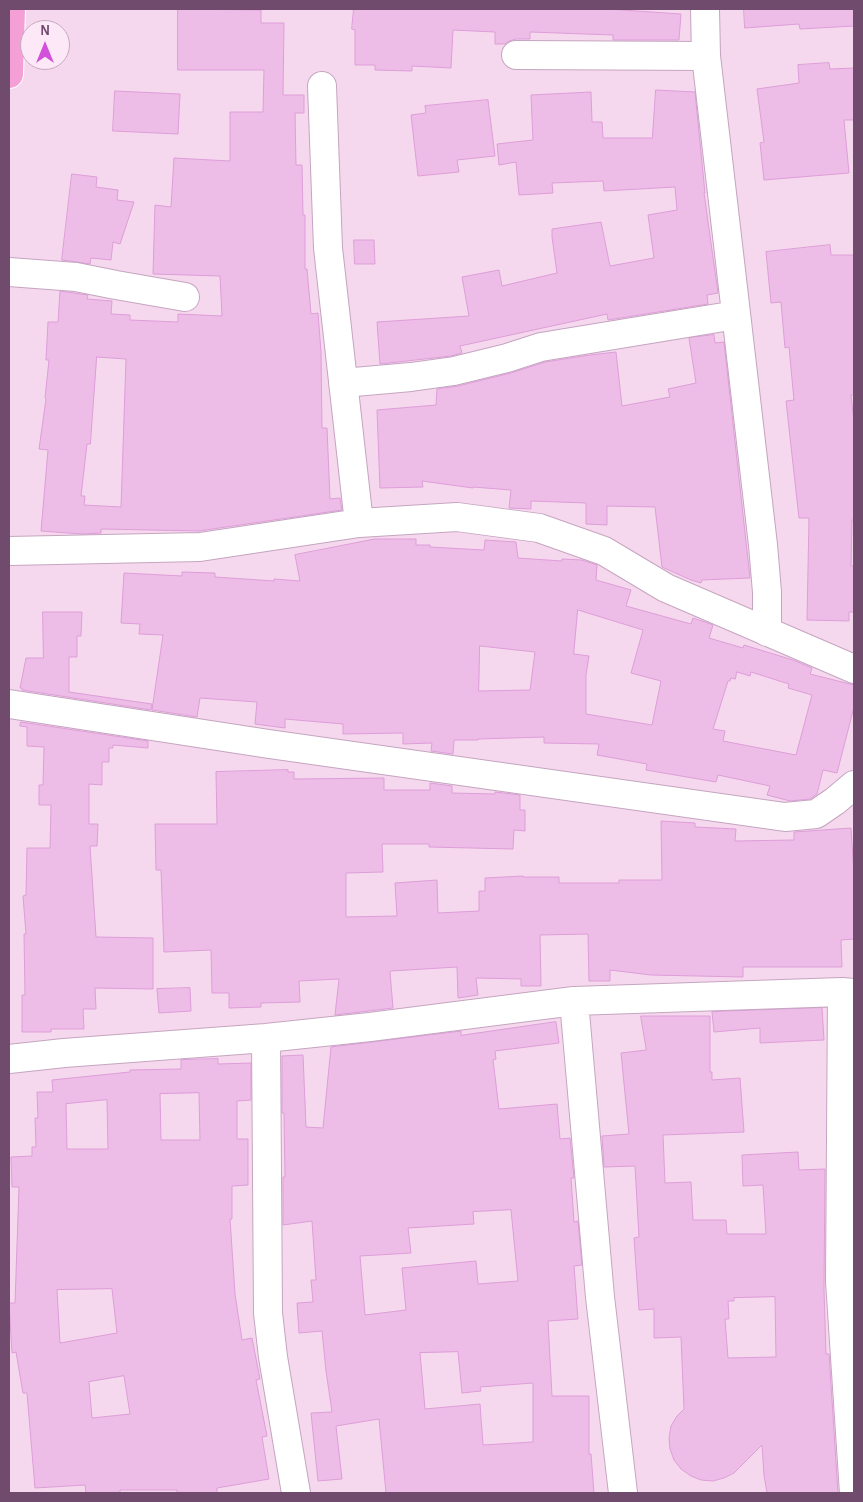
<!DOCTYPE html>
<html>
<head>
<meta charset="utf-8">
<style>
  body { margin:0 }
  #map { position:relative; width:863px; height:1502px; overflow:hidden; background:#fae3f2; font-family:"Alegreya Sans",sans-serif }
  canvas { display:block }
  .frame { position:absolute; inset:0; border:10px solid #704b6d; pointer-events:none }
  .north { position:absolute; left:20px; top:20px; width:50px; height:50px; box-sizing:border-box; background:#fde8f7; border:1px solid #c5a9c0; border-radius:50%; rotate:0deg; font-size:14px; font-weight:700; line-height:20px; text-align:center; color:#704b6d }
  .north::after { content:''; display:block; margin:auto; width:18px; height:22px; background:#d251db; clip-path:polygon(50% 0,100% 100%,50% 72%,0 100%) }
</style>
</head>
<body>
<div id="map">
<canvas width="863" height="1502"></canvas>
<div class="frame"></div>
<div class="north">N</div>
</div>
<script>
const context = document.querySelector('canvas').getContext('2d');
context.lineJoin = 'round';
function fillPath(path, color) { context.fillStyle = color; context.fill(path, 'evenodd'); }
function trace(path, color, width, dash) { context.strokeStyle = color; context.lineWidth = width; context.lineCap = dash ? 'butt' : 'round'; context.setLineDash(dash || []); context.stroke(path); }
const residential = new Path2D(`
  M9,9H854V1493H9ZM30,30H60V60H30Z`);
const building = new Path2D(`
  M178,9L261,10V23H284L283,95H304V113H295L296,165H302L303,215H305V269H307L311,314L318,313L321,352L322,428H327L330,499L340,498L342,510L199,531L101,529V533L82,534L41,531L48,450L39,449L46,399L45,398L49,360H46L48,322H58L60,291L88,295L87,299L112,301L111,314L130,315V320L178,322V314L222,316L220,276L153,274L155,205L171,207L174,158L230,161V112H263L264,70H178ZM97,357L126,359L121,507L84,505L85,496H81L87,444H90Z
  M354,9H607L681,14L679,40H613V35L530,32V39H516L509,41L505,44H495V32L453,30L451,68L412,66V71L375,70V65H355V30L352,29Z
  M744,9H854V26L800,29L799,24L745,28Z
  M829,63L830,69L854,68V120H844L849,173L764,180L760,143L764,142L757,89L799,83L798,65Z
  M656,90L695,92L705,193H704L718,293L707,295L708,304L608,320L607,314L460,346L462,353L451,356L380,364L377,322L469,316L462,277L499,270L502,286L557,273L552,237V229L601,222L610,266L654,258L648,215L677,210L675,187L604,191L603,181L552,183L553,193L519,195L516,162L499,165L497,144L533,140L531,95L591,92L592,122H602L603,138H652Z
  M115,91L180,94L178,134L113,131Z
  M488,100L495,156L457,160L459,172L418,176L411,115L426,113L425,106Z
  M72,174L97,177L96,187L118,190L117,200L134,202L120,244L113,242L111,260L91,258L90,264L62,260Z
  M354,240H374L375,264H355Z
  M830,245L831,255H854V395H851L854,422V520H852L851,566H854V612H849V621L807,620L809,518H799L786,401L794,400L789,347L785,348L781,302L771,303L766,252Z
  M714,335L715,343L724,342L750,578L702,580L701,583L691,580L662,567L655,507L607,506V525L586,524V503L531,501V509L509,508L511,490L473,487V488L422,481L423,487L380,488L377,410L436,405L437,389L458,386L511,373L545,362L590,355L616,352L622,406L670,397L668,389L696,383L689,338Z
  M375,539H416V545H430V547L484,550L485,540L516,542L518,558L562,561V559L582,560L597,565L596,580L631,590L626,606L691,624L693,618L708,623L713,625L709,638L743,648L744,645L793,660L812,668L810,674L854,685V707L837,773L823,770L817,794L810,799L790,801L767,795L770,786L718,775L716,782L646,770L647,764L597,755L599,744L544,743V737L478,739V740H454L453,754L431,751L432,743L403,744V733L343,734V724L285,719V728L255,724L257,702L200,698L197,717L152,710L163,635L139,634L140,624L121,623L124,573L182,576V572L215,573V577L274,581V579L300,581L295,555ZM578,610L643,630L631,673L661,681L652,725L586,714V675L589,656L574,654ZM480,646L535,652L530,690L479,691ZM737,672L750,676L751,672L789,684L788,688L812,695L796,755L723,741L725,731L713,729L728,681H730L731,678L735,679Z
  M43,612H82L81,636H77V657H69V692L152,704L151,710L22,690V688H20L26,658H43Z
  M21,722L148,741V748L113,745V748H109V762H102V785L89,784V824H98L97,846H90L96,937L153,938V989L95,988L96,1009H83L84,1029H51V1032H22V995H25L24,934H26L23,896L26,895L27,848H50L51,805H39V785H43L44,747L27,746V727L20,726Z
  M288,770V772H294V779L384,778V790H430V783L452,786V793L495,794V792L520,795V810H525V831L514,830L513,849L429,847V844H382L383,872L346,873V917L397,916L395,883L437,880L438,913L479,911V891H485V878L523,876V877H559V883H619V880H662L661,821L695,823V827L736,829L735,841L794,840V832L851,828L854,875V939L841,940L842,967H743V977L651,975L610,970V981H589L588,934L540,935L541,986H521V979L476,978L478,995L458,998L457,967L391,971L390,972L393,1008L335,1015L339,979L299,981L300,1002L261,1003V1007L229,1008V993H212L211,950L164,952L161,870H156L155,824H217L216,772Z
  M190,988L191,1011L159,1013L157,989Z
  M822,1008L824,1040L760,1043V1028L714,1032L712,1012Z
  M641,1016H710V1072H712V1080L740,1078L744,1132L663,1135L665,1183L691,1182L693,1220H726L727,1234H766L763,1185L743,1186L742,1155L798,1152L799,1170L825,1169L824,1290L826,1354H829L838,1493H767L764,1475L762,1445L734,1473L724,1478L713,1481L701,1480L691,1476L681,1469L674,1460L670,1449L669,1438L671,1426L677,1416L684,1409L681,1337L654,1338V1309L639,1310L634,1238L639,1237L635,1166L604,1167L602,1136L629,1134L621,1053L646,1050ZM775,1297L776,1357L728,1358L725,1319H729L728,1301H734V1298Z
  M556,1022L559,1043L495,1051L496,1059L493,1060L499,1109L557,1104L560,1139L570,1138L574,1178H571L574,1222L578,1221L582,1265L574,1266L578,1319L548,1321L552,1396H589V1454H591L594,1493H386L379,1419L336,1426L342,1479L318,1481L311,1413L332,1412L326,1371L322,1331L299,1333L297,1303L313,1302L311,1280H316L312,1221L283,1225V1177H285L284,1113H282V1056L303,1055L306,1127L323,1128L331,1047L461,1031V1035ZM511,1210L518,1281L478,1284L476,1261L402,1268L406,1310L365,1315L360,1256L411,1253L408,1228L474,1224L473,1212ZM458,1352L462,1393L481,1391L480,1387L533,1383V1442L483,1445L480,1404L425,1409L420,1353Z
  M218,1059V1064L251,1063V1100L237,1101V1139H248V1185L232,1186V1219H230L235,1294L242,1340L252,1338L260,1379L256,1380L267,1436L262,1437L269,1479L217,1488V1493H177V1490H120V1493H86L85,1485L35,1488L27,1393H23L16,1352L12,1353L9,1303H15L19,1187H12L11,1157L32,1156V1147H36L35,1118H38L37,1092H53L52,1080L130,1072V1070L181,1069V1060ZM199,1093L200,1140H161L160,1094ZM107,1100L108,1149H67L66,1104ZM112,1289L117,1333L60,1343L57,1290ZM124,1376L130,1414L92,1418L89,1382Z`);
const minor = new Path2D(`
  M705,9L706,56L763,545L767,592V632
  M516,55L706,56
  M322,86L328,248L359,523
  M9,272L76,277L116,285L185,297
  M343,383L411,377L454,371L507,358L541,347L736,315
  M9,551L200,547L359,523L457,517L539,528L604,551L666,588L854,669
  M9,704L269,744L785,817L816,814L835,801L854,785
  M842,992L840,1281L854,1493
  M574,1001L600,1297L623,1493
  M266,1038L268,1313L273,1357L296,1493
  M9,1059L64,1053L266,1038L370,1027L574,1001L842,992L854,993`);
const major = new Path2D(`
  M9,74L11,9`);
fillPath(residential, '#f6d8ee');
fillPath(building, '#edbde8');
trace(building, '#de9ed8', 1);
trace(minor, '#c5a5c0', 30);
trace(major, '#fff', 30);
trace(minor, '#fff', 28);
trace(major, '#f4a0d7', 28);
</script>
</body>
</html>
